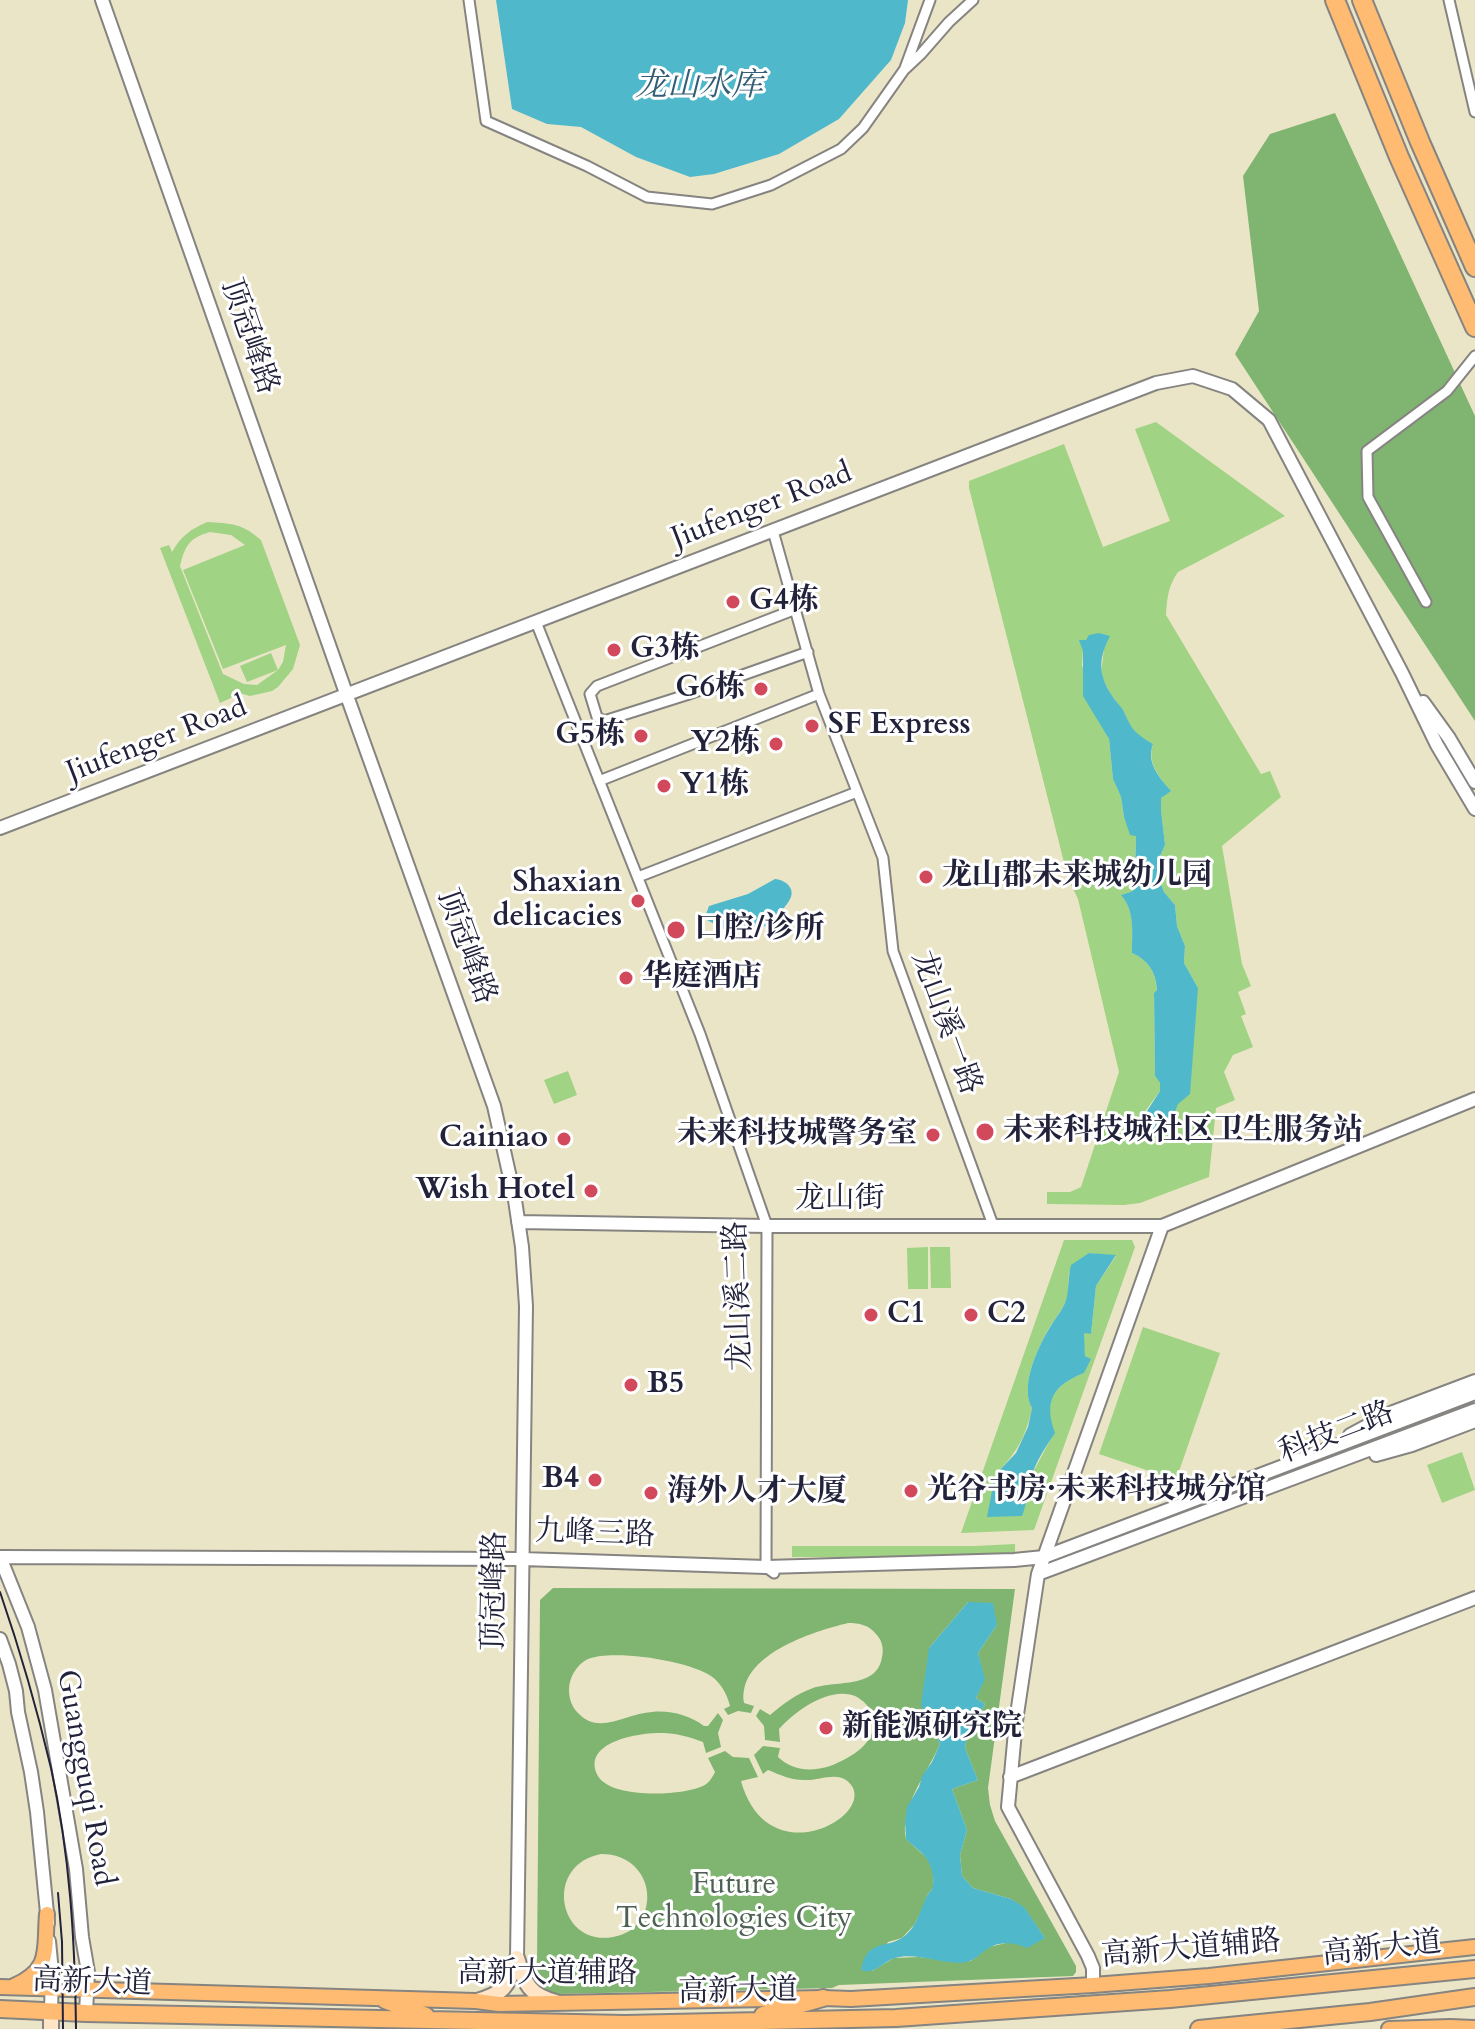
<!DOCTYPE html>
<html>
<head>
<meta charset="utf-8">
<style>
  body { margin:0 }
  canvas { display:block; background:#ebe5c7 }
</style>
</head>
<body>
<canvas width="1475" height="2029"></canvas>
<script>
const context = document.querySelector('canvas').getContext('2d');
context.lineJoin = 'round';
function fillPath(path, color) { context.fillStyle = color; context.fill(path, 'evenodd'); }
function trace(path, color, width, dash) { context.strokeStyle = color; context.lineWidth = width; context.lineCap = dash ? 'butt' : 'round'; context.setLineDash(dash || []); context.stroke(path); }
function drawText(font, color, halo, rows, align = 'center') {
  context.font = font + ' Cardo,"Noto Serif SC",serif'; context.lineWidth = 6; context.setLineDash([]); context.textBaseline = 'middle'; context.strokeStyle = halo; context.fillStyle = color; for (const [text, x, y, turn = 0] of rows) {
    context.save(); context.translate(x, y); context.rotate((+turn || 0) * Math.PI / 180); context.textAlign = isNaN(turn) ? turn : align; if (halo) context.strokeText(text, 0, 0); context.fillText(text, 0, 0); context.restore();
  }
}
const green = new Path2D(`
  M1156,422L1285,516L1178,572C1168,586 1167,599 1166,615L1261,774L1270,771L1281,797L1222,846L1242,964L1251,986L1238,992L1246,1014L1241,1016L1253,1047L1233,1055L1224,1072L1235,1100L1216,1108L1209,1177L1140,1203L1124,1205L1047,1204V1192H1070L1081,1187L1119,1072L1078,899L1068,878L969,488V481L1064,444L1103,547L1170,521L1135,429ZM1104,648L1101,675L1110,693L1125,714L1126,720L1138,735L1153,744C1147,763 1159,777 1170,790L1161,798V810L1165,845L1158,861L1157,874L1164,892L1175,905L1177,926L1185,946L1184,963L1198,988L1152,1123L1139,1125L1146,1110L1160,1091V1083L1155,1076L1154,993L1157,991C1156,972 1148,960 1132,953C1132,934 1135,911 1122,895C1133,892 1139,889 1140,877L1135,873L1136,836L1124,817L1121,797L1113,779L1109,739L1099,721L1082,665L1083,651Z
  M207,522C231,523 243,524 261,540L300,645L293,669L278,687L272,691L250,696L232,691L233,697L220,703L160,548L169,545L172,552C181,536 191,529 207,522ZM210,532L231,535L245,545L183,570L223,669L286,645L283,662L278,670L271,653L240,666L247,682L278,670L257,685L244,684L223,674L180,566C185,546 189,538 210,532Z
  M568,1071L577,1095L554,1104L544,1080Z
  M1064,1240H1132L1135,1247L1034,1530L961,1533ZM1089,1253L1116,1256L1096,1286L1091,1334L1083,1332L1085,1356L1090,1359L1084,1373C1054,1385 1043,1400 1054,1433L1032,1474L1027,1503L995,1475C1017,1452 1025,1439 1032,1408C1019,1387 1039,1344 1051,1325C1057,1316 1064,1308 1067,1297C1069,1290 1068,1280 1069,1272Z
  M928,1247V1289H908L907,1248Z
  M930,1247H950L951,1288H931Z
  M1143,1327L1220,1353L1176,1480L1099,1454Z
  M1462,1452L1475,1490L1442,1503L1427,1465Z
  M1015,1544V1552L983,1557H792V1546H975Z`);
const forest = new Path2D(`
  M1335,113L1475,416V721L1235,354L1259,311L1243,176L1270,134Z
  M553,1588L1015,1589L988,1788L990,1805L995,1821L1076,1966V1972L1073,1976L839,1985L832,1988L556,1994L546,1991L538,1978L537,1965L540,1600ZM968,1602L997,1625L978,1653L984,1679L976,1698L985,1704L967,1737L965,1748L978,1780L952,1789L967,1830L960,1855L962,1876L973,1888L1011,1899L1023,1907L1045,1938L1017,1943L1010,1942L989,1947L971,1961L959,1962L919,1957L894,1958L872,1971L888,1942L902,1938L914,1925L921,1912L928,1894L933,1888V1872L928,1859L906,1839C899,1808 928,1772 940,1744L932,1727L929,1648ZM848,1623C859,1623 869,1625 876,1634C882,1640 884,1649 882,1657C877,1689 837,1680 813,1688C796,1694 783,1704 770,1715L760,1709L756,1716L764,1726L765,1740L780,1742L779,1729C795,1711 829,1686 855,1696C863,1700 869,1706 872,1714C881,1741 851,1758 830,1766C811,1772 793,1771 778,1757L780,1748L763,1746L754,1755L763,1774L768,1770C780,1775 791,1780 804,1780C817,1781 835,1772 846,1780C887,1810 769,1881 741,1781L758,1777L749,1758L733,1757L725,1751L708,1758L715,1772C712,1778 709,1783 703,1786C682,1796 611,1799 598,1776C580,1742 640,1732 662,1733C676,1733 690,1737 703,1742L706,1753L721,1747L718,1733L723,1720L718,1713L708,1726H704C689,1715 670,1710 652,1712C627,1713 599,1736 578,1713C572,1707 569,1699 569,1690C569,1678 576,1666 586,1660C611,1648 689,1661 711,1676C721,1683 727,1694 730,1706L724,1709L728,1715L738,1711L751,1713L754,1706L744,1703C737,1655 812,1632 848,1623ZM601,1854C658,1854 663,1929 613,1937C558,1947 543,1865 601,1854Z`);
const water = new Path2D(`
  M496,0H908L905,23L891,60L839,119L779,154L714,174L690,177L636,157L581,127L547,124L512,109Z
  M1099,633L1110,636C1098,659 1098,675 1113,697C1116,702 1122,707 1124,712C1132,730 1135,733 1153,744C1146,763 1159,777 1171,791L1161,798V810L1165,845L1158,861L1157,874L1164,892L1175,905L1177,926L1185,946L1184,963L1198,988L1190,1094L1178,1104L1166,1134L1153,1133L1151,1123L1138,1125L1160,1091V1083L1155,1076L1154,993L1157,990C1156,972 1148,960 1132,953C1132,933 1135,910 1121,895C1133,892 1139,889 1140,877L1135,873L1136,836L1130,835L1124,817L1121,797L1113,779L1109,739L1083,696V651L1079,640H1086L1089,635Z
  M775,879C786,880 797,889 789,901C787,905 783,908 781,912C779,916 778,920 776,924L731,933L707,920L706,914L709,906L748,894Z
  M1089,1253L1116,1255L1096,1286L1091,1334L1084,1333L1085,1356L1091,1359L1084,1373C1054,1385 1043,1400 1055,1433C1047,1445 1038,1458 1033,1472C1028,1486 1028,1501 1022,1516L987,1517L995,1475L1016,1453L1028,1427L1032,1408C1019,1386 1039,1344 1052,1324C1057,1316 1065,1307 1067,1296C1069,1286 1068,1276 1071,1265Z
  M968,1602L993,1603L997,1625L978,1653L985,1679L976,1698L985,1704L967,1737L965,1748L978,1780L952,1789L967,1830L960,1855L962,1876L973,1888L1011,1899L1024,1907L1045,1938L1027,1948C1014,1942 998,1941 986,1950C981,1953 976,1959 970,1961C950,1968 918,1951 895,1958C882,1962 876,1975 861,1970C867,1939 884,1949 902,1938C917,1928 920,1910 927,1896C931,1889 932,1892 933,1885C934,1877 932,1868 928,1861C924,1853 913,1846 906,1839L905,1822L907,1807L919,1787L922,1776L932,1762L940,1744L921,1705L929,1648Z`);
const minor = new Path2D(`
  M469,0L486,121L587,166L647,197L712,204L771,185L841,149L863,128L904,70L921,54L949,22L973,0
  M1449,0L1475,112
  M905,68L930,0
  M773,531L819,694L883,858L893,951L993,1225
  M1426,602L1368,497L1367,451L1447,391L1475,356
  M796,609L597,686L590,694L597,717L604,721L686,695L808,652
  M536,622L700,1034L767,1226L766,1567L774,1573
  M599,781L819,694
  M638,877L857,792`);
const tertiary = new Path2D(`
  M102,0L347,696L494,1106L515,1200L522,1247L526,1306L517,1958
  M1423,702L1449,738L1475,782
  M0,828L1156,383L1193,376L1232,389L1269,420L1402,673L1437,745L1475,809
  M518,1222L767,1226H1162L1475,1099
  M1350,1435L1393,1412L1475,1381
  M1376,1455L1412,1445L1475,1421
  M0,1557L522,1559L766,1567L1014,1560L1044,1557L1475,1393
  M0,1557L28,1627L45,1690L76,1869L82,1937L88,1972L86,2013
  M1038,1574L1475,1410
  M0,1639L9,1664L16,1691L18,1712L31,1772L37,1812L48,1923
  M1010,1777L1475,1598
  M49,1941L52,1972L51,2011
  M1093,1985V1968L1088,1956L1008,1807L1016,1721L1038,1574L1162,1226`);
const secondary = new Path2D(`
  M477,2001C507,1992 507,1986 517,1958C525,1983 528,1995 556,2002
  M51,2029V2011`);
const primary = new Path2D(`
  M14,1986C52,1969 44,1950 47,1914
  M0,1987L476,2001L499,2004L823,1998L851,1999L1093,1985L1209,1976L1475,1947
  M1389,2029L1450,2027L1475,2028`);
const trunk = new Path2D(`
  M385,2000L426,2016
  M0,2009L86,2013L625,2024L896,2018L1170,1999L1475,1969
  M763,2015L823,1998
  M1199,2029L1370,2012L1475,1997`);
const motorway = new Path2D(`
  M1335,0L1399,157L1475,327
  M1362,0L1420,142L1475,267`);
const tram = new Path2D(`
  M0,1592C20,1650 37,1709 51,1768C70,1854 75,1942 76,2029
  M58,1893L62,1942L63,2029`);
const markers = [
  [733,602,8,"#d1495b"],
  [614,650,8,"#d1495b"],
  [761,689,8,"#d1495b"],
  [812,726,8,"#d1495b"],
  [641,736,8,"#d1495b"],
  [776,744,8,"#d1495b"],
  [664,786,8,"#d1495b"],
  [926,877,8,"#d1495b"],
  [638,901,8,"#d1495b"],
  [676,930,10,"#d1495b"],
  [626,978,8,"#d1495b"],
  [985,1132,10,"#d1495b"],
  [933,1135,8,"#d1495b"],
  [564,1139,8,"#d1495b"],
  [591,1191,8,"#d1495b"],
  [871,1315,8,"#d1495b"],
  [971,1315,8,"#d1495b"],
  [631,1385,8,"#d1495b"],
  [595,1480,8,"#d1495b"],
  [911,1491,8,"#d1495b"],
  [651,1493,8,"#d1495b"],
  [826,1728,8,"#d1495b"]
];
const streetNames = [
  ["顶冠峰路",248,337,71],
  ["Jiufenger Road",762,507,-21],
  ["Jiufenger Road",157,741,-21],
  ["顶冠峰路",465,947,70],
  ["龙山溪一路",945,1023,70],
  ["龙山街",840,1200],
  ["龙山溪二路",740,1296,-92],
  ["科技二路",1337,1434,-21],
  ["九峰三路",595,1535,2],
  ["顶冠峰路",496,1591,-89],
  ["Guangguqi Road",84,1778,80],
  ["高新大道辅路",1191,1950,-5],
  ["高新大道",1382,1950,-6],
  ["高新大道辅路",547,1975],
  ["高新大道",92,1984,2],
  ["高新大道",738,1993,-1]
];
const poiNames = [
  ["G4栋",749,602],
  ["G3栋",630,650],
  ["G6栋",745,689,"right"],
  ["SF Express",828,726],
  ["G5栋",625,736,"right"],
  ["Y2栋",760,744,"right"],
  ["Y1栋",680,786],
  ["龙山郡未来城幼儿园",942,877],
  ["Shaxian",622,884,"right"],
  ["delicacies",622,918,"right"],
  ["口腔/诊所",694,930],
  ["华庭酒店",642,978],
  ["未来科技城社区卫生服务站",1003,1132],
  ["未来科技城警务室",917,1135,"right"],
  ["Cainiao",548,1139,"right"],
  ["Wish Hotel",575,1191,"right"],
  ["C1",887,1315],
  ["C2",987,1315],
  ["B5",647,1385],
  ["B4",579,1480,"right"],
  ["光谷书房·未来科技城分馆",927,1491],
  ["海外人才大厦",667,1493],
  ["新能源研究院",842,1728]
];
const parkNames = [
  ["Future",734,1886],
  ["Technologies City",734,1920]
];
const waterNames = [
  ["龙山水库",699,88]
];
fillPath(green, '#a0d383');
fillPath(forest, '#80b571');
fillPath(water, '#4fb9cb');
trace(minor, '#868481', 13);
trace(tertiary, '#868481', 16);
trace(secondary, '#868481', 18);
trace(primary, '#868481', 18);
trace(trunk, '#868481', 20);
trace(motorway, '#868481', 22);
trace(minor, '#fff', 9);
trace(tertiary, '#fff', 12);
trace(secondary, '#ffe4c6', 14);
trace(primary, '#febb71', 14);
trace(trunk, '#febb71', 16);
trace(motorway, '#febb71', 18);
trace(tram, '#22223b', 2);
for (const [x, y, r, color] of markers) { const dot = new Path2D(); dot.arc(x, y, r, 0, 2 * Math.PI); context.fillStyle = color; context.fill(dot); trace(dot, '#fff', 3); }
drawText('30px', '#22223b', '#fff', streetNames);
drawText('bold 30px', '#22223b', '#fff', poiNames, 'left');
drawText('30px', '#4e6054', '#fff', parkNames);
drawText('italic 32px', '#345e75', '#fff', waterNames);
</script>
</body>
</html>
